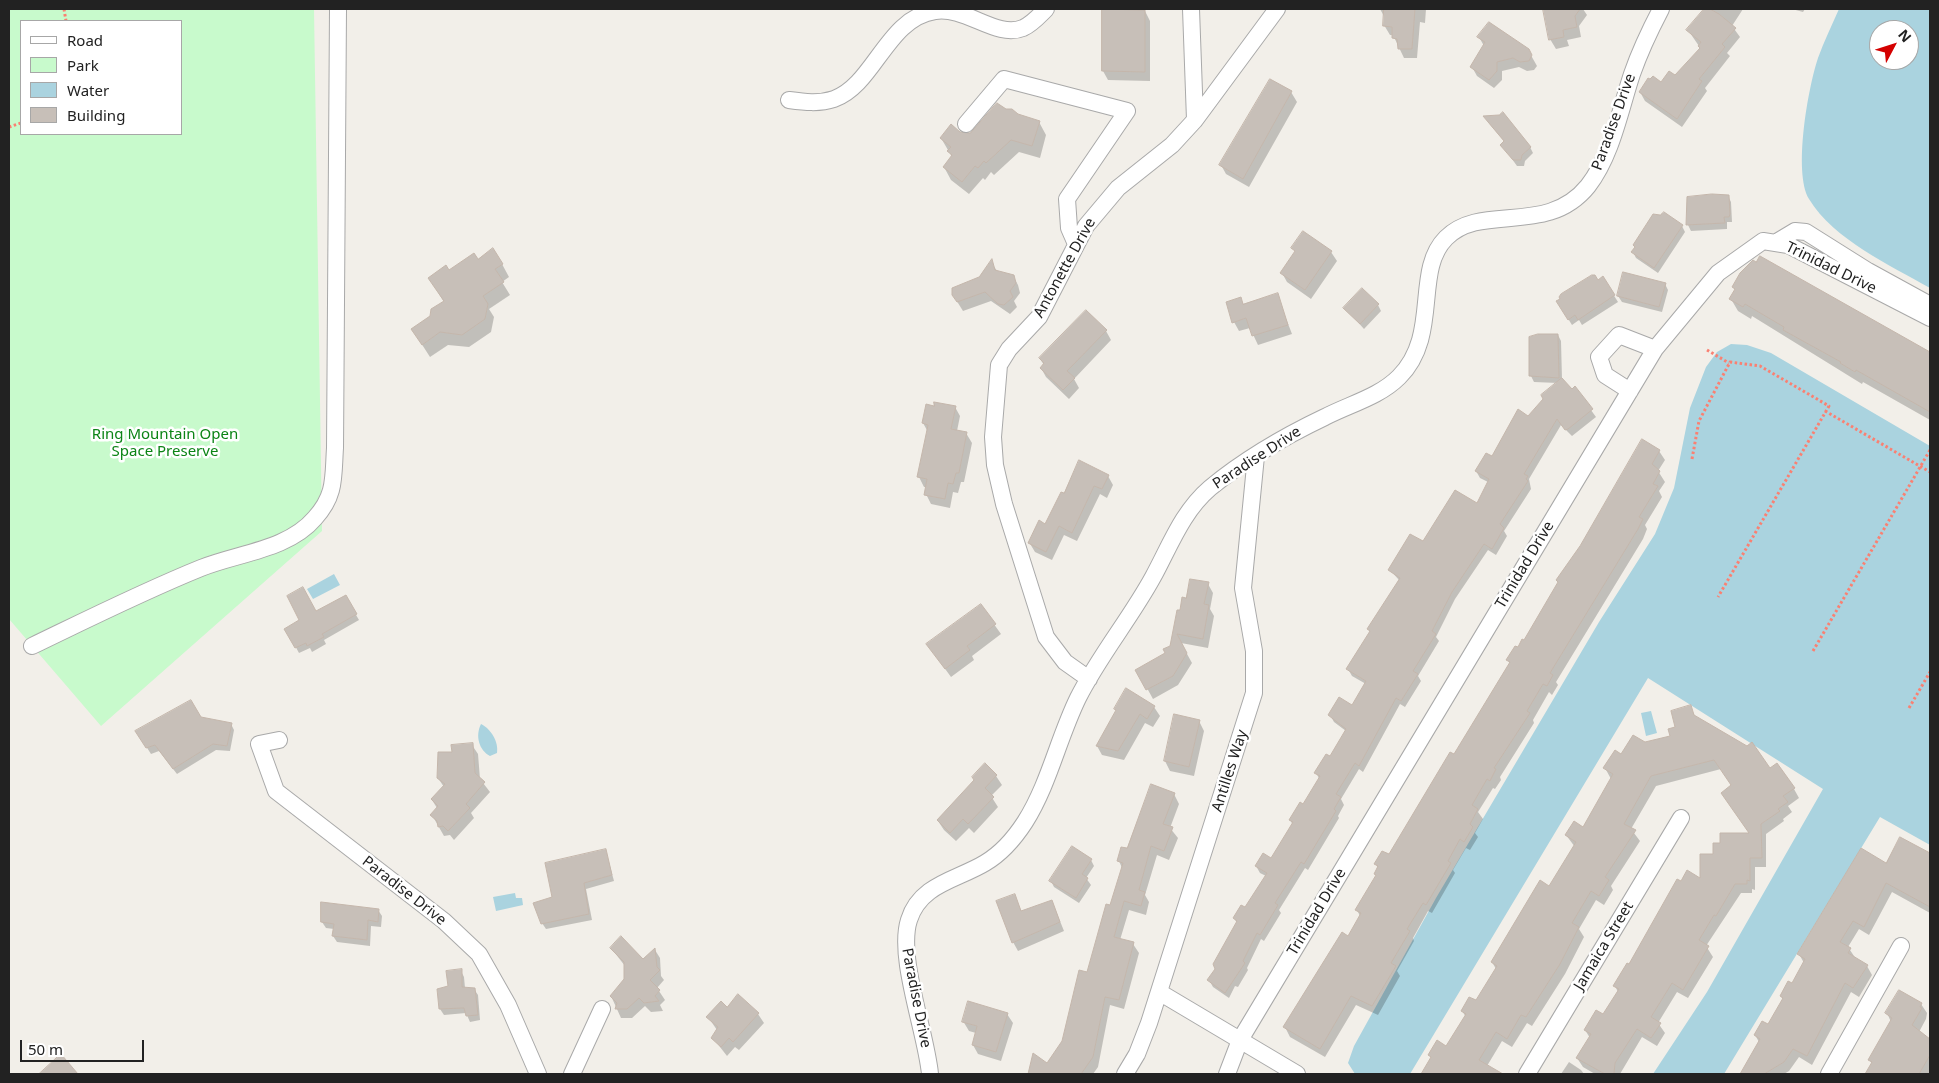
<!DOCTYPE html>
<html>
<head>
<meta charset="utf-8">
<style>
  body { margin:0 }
  #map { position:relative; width:1939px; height:1083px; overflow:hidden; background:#f2efe9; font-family:"Noto Sans",sans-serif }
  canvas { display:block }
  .frame { position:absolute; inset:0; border:10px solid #222; pointer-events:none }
  .legend { position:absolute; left:20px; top:20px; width:162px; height:115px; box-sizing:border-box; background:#fff; border:1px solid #a7a7a7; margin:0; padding:6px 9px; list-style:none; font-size:15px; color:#222 }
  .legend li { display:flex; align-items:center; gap:10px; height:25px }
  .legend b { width:25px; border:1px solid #a7a7a7 }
  .north { position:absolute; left:1869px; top:20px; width:50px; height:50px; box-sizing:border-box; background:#fff; border:1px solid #a7a7a7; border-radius:50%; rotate:50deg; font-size:14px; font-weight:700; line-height:20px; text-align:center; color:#222 }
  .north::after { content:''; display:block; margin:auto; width:18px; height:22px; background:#d40000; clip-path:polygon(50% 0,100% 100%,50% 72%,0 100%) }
  .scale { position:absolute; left:20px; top:1040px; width:124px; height:22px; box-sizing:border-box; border:2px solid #222; border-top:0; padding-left:6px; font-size:15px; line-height:18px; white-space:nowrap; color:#222; -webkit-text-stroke:4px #fff; paint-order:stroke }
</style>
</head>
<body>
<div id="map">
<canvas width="1939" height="1083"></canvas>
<div class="frame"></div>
<ul class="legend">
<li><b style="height:6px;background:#fff"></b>Road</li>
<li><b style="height:14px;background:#c8facc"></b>Park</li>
<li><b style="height:14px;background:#aad3df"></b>Water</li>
<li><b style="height:14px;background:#c7bfb8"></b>Building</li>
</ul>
<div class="north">N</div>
<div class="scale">50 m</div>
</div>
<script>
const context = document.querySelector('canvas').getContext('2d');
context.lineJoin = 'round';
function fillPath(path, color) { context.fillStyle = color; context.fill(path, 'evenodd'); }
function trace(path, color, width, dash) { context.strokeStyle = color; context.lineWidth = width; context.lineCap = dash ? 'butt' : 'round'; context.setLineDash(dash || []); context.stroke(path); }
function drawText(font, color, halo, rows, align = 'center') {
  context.font = font + ' "Noto Sans",sans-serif'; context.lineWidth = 5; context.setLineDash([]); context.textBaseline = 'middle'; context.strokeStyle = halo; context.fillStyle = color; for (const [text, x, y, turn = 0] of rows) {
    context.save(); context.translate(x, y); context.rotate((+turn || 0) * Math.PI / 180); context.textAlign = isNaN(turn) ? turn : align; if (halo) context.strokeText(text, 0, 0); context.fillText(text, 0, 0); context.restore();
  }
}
const park = new Path2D(`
  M9,9H314L322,531L101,726L9,619ZM21,21H181V134H21Z`);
const water = new Path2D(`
  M1839,9H1930V288C1890,265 1834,240 1809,199C1793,172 1808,88 1818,58C1824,41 1832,25 1839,9ZM1879,30H1909V60H1879Z
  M1731,344L1747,345L1771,353L1930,446V845L1880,817L1724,1074H1653L1707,992L1823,789L1648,678L1410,1074H1355L1348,1063L1354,1046L1436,898L1599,622L1655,534L1674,488L1690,408L1706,367L1717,352Z
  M334,574L340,585L313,599L307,589Z
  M1651,711L1657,733L1646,736L1641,713Z
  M481,724C491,729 499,742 497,753L490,756C479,750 475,736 481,724Z
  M515,893L516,898H522L523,905L496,911L493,897Z`);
const shadow = new Path2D(`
  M1102,9H1133L1145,11L1150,21V81L1108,80L1103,71Z
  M1380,9H1426L1425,23L1420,22L1417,58H1404L1393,35H1390L1384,25L1385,18Z
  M1544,9H1583L1587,15L1579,26L1581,37L1567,40L1569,46L1556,49L1550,39Z
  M1705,9H1743L1732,26L1740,37L1727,53L1730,56L1705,88L1707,91L1682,127L1645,101L1640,92L1676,77L1701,49L1688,30Z
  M1792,9H1805L1803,12Z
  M1479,37L1528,50L1537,66L1534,70L1527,71L1519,67L1502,71V80L1494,88L1477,76L1472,67L1484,46Z
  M1291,92L1297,102L1249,187L1226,174L1221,165Z
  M1017,115L1039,122L1046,135L1040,158L1019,152L994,175L991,172L985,180L983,178L969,194L951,180L944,167L952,157L941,138L959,133L970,135Z
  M1488,122L1530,147L1533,153L1525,161L1524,166H1517L1502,145L1505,142Z
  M1728,196L1731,202L1732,222H1727V229L1691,231L1688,225Z
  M1682,226L1685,232L1658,273L1636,258L1633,252Z
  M1293,248L1331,252L1337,261L1311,299L1287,282L1282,273L1296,253Z
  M477,260L502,264L509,277L502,282L510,295L489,309L494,317L491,332L469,347L448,345L430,357L412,329L431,316L444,302L429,278Z
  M991,262L997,271L1013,276L1018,285L1020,293L1014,301L1017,307L1010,314L991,301L963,311L953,295L980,278Z
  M1603,278L1618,302L1582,325L1579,320L1572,325L1557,301Z
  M1665,284L1668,290L1662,312L1622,302L1618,296Z
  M1733,287L1872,321L1930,353V420L1863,382L1862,384L1752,316L1751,319L1738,311L1731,299L1735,290Z
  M1277,295L1292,334L1258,345L1250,328L1239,331L1234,322L1240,299L1244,305Z
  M1378,305L1381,311L1364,329L1345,308Z
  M1106,331L1111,340L1074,379L1079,388L1069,399L1046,377L1041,368L1044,365L1040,359Z
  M1558,335L1561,341L1562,379L1572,391L1575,388L1596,417L1572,436L1561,425L1529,479L1531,489L1504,531L1507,536L1496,555L1488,550L1455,599L1436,637L1439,641L1418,676L1421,681L1405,707L1400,704L1363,772L1359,769L1341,799L1344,805L1338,816L1339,818L1308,870L1305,868L1279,910L1281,913L1264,941L1261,939L1247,968L1248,970L1238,987L1235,986L1229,998L1213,987L1209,980L1216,969L1237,923L1234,918L1245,909L1266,876L1260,873L1256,866L1271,860L1293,825L1290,820L1304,806L1320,780L1316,773L1330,757L1346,731L1334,722L1330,715L1352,707L1366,684L1352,676L1348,669L1370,632L1369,629L1399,580L1390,570L1423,543L1477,505L1488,482L1480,478L1476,471L1493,458L1558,383L1534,382L1531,376V336Z
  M955,407L960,416L957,431L966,433L972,443L964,482H961L958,493L953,492L950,508L931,504L926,494L927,487H924L919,477L928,432L923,423Z
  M1659,451L1665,460L1658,471L1665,482L1659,491L1662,497L1645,525L1647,529L1643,539L1556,682L1558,685L1552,695L1549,692L1533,720L1534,723L1500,777L1501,780L1495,789L1493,788L1478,812L1483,819L1475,833L1478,837L1470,850L1466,848L1453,870L1455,873L1432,913L1428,911L1413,938L1414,941L1397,971L1400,976L1378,1015L1356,1005L1325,1057L1290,1037L1285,1027L1348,937L1360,916L1357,910L1376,876L1375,874L1378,869L1376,864L1389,856L1454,756L1510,664L1508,660L1524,642Z
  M1108,476L1113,485L1107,498L1100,494L1077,541L1064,535L1052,560L1035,552L1029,542L1046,525L1064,495Z
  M1208,584L1213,593L1210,609L1214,616L1208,648L1181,643L1192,663L1178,685L1153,699L1137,670L1167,654L1187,599Z
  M345,596L359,620L324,640L326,644L312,652L310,648L299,653L286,629Z
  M981,606L1001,634L972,656L974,660L951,677L927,644Z
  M1154,707L1160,716L1153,727L1145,723L1124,760L1102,755L1097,746L1117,712L1115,709Z
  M1690,707L1696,718L1794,789L1799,798L1788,806L1792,812L1783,819L1784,821L1766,834V867H1755V890L1752,889V893H1741L1706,946L1713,957L1688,998L1677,992L1658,1023L1665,1033L1657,1046L1642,1037L1620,1074H1595L1583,1067L1577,1058L1590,1038L1585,1030L1603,1016L1618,992L1615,986L1681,883L1701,881L1721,844L1750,834L1732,786L1721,769L1656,786L1631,829L1640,841L1611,886L1613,890L1604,905L1596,900L1579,929L1584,937L1565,974L1532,1026L1527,1023L1512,1047L1502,1041L1487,1066L1496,1074H1423L1432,1059L1429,1055L1447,1047L1466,1017L1462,1011L1476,1002L1496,969L1492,962L1550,887L1575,847L1566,835L1583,828L1611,779L1605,768L1644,743L1672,737Z
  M1175,716L1199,721L1204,731L1194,776L1170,771L1165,761Z
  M200,719L231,724L234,730L230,751L216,750L177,774L159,751L151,754L140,737Z
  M472,745L478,754L480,779L490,792L471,813L474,818L454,840L450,835L444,836L432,815L437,808L432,800L444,787L438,778L453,753Z
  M996,776L1002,785L991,796L998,807L974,833L969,828L956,841L944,830L938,821L975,781Z
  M1174,794L1179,804L1170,828L1178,838L1169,860L1157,855L1145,895L1149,902L1146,915L1129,910L1120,940L1133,944L1139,953L1124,1009L1110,1005L1098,1067L1093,1074H1029L1034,1055L1047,1064L1063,1041L1111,907L1122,868L1119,861Z
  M1901,839L1930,854V913L1892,892L1869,935L1859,929L1848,947L1856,959L1867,966L1872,975L1859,997L1851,992L1812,1065L1799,1057L1789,1071L1784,1074H1741L1759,1042L1755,1035L1769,1026L1783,1000L1781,996L1792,985L1804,963L1799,954L1887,865Z
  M606,851L614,881L586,889L592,920L546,929L542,923L553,898Z
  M1091,860L1094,866L1086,878L1091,885L1079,903L1054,887L1051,881Z
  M1014,896L1022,912L1052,901L1064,931L1018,951L1013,942Z
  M378,910L382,916L381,927L371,926L370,946L337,942L333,936L334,929L326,928L322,922Z
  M611,948L643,961L655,950L660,958L661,976L664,980L657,988L665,1000L660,1005L663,1011L651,1012L645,1006L632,1018H621L611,996L625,980V966Z
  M461,971L464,977L465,988L474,989L478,995L480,1020L470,1022L466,1013L444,1015L440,1009L438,990L449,987Z
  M1921,1004L1927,1013L1926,1019L1919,1032L1930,1040V1074H1866L1872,1064L1870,1060L1891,1022L1887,1013Z
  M727,1008L758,1014L764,1023L739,1050L735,1047L727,1056L713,1038L717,1030L708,1017Z
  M1007,1014L1013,1023L1001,1061L978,1054L973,1045L976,1033L969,1031L963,1021Z
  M1569,1062L1581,1070L1584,1074H1561Z`);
const building = new Path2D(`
  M1102,9L1145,10V72L1102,71Z
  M1384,9H1415L1412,49H1398L1397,39L1392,38V27L1383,26Z
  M1543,9H1580L1575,16L1577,27L1563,30L1564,37L1549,40Z
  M1704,9H1710L1719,14L1736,28L1722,44L1725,47L1699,79L1702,81L1677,119L1639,92L1648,78L1650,79L1653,76L1661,82L1669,71L1675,75L1700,48L1698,46L1701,42L1686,30Z
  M1489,22L1529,49L1532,55L1529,61L1520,62L1513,58L1497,62V71L1489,80L1470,67L1485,42L1477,37Z
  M1270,79L1292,91L1243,179L1219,165Z
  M997,103L1006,109H1012L1018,114L1040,121L1032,146L1011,140L986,163L984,161L978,168L975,166L962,182L943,167L952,155L947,151L951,147L940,138L951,124L960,132L970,133Z
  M1503,112L1531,147L1522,155L1521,160H1513L1500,145L1504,141L1483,116L1499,115Z
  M1712,194L1729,195L1730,214L1729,217H1724L1725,223L1686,225L1687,197Z
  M1664,212L1683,225L1654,268L1631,252L1635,247L1633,245L1653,214L1660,215Z
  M1303,231L1332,251L1305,290L1280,273L1295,251L1291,248Z
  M493,248L503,264L495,269L504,282L483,296L488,304L485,319L462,335L440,332L422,345L411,329L430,316L431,309L444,301L428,278L446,265L449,270L474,253L478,259Z
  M1760,256L1930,352V412L1856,370L1855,372L1840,363L1841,362L1783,330L1784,327L1745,304L1743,307L1729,299L1735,289L1732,287L1740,273L1753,260L1756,262Z
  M992,259L995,270L1014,275L1016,283L1010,291L1013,297L1004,305L998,304L985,292L957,302L952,295V288L979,277Z
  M1623,272L1666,283L1659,307L1617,296Z
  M1592,275H1595L1598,280L1603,276L1615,295L1578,320L1575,315L1568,320L1556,301L1560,299L1559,297L1561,294Z
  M1362,288L1379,304L1360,324L1343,308Z
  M1278,293L1288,325L1252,336L1246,318L1232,323L1226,302L1241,297L1243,304Z
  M1086,310L1107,330L1067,371L1075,378L1063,390L1040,368L1044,363L1039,358Z
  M1538,334H1558L1559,378L1529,376V337Z
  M1562,378L1572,389L1575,386L1593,409L1568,429L1565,430L1557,419L1524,474L1528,476L1526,479L1528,481L1500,524L1504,528L1492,549L1484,544L1452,592L1432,631L1436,634L1413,671L1418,674L1401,701L1396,698L1359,766L1355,763L1336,794L1341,797L1334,809L1336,811L1304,864L1301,862L1275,903L1278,905L1260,935L1257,933L1243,961L1245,963L1225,993L1207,980L1215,969L1213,964L1237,921L1233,918L1241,905L1245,907L1267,873L1255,866L1263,853L1271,858L1293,822L1289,820L1300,802L1303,804L1320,776L1314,773L1326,754L1330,756L1346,729L1328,715L1339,697L1352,705L1366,681L1346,669L1370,631L1367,629L1400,578L1388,570L1410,534L1423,541L1455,490L1477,503L1489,479L1475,471L1486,453L1492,456L1518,409L1528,416L1543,399L1541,395Z
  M934,402L956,406L951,429L967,432L959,473H956L953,484L948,483L945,499L924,495L927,479L917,477L928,425L922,423L926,404L934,406Z
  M1642,439L1660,450L1652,464L1660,471L1653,484L1658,486L1639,517L1643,519L1638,529L1550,673L1553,675L1547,686L1543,684L1527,711L1530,713L1494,768L1496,769L1490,781L1487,779L1472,805L1478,809L1470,824L1473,827L1464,842L1460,839L1448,861L1451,863L1426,905L1423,903L1407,929L1410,931L1391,963L1396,966L1372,1006L1351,996L1320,1049L1283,1027L1342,932L1348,936L1361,913L1355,910L1376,875L1374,874L1378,866L1374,864L1382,851L1389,854L1450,752L1454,754L1510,662L1506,660L1515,646L1518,647L1522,639L1524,640L1558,582L1556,580L1580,546Z
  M1079,460L1109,475L1102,489L1094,486L1072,533L1059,526L1046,552L1028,543L1039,520L1045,524L1061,492L1064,493Z
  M1190,579L1209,582L1204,604L1209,605L1203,639L1177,634L1187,653L1173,676L1146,690L1135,670L1165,653L1163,649L1170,646L1177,610H1180L1182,597L1186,598Z
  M303,587L316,611L346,595L357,614L322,634L324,637L307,646L306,643L295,648L284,629L299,620L287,596Z
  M981,604L996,624L967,646L970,650L945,669L926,644Z
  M1126,688L1155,706L1147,719L1140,714L1118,751L1096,746L1116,710L1114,709Z
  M191,700L201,717L232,723L227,746L213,744L173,769L155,745L146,748L135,731Z
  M1691,705L1694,715L1747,746L1752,742L1770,768L1777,763L1795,788L1783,796L1788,802L1778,809L1780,811L1761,824L1762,858H1750V881L1747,880V884H1735L1716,916L1714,915L1699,940L1709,946L1683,990L1672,983L1651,1017L1661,1023L1651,1038L1637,1029L1615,1063L1614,1074H1605L1576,1058L1591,1034L1584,1030L1596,1010L1603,1014L1619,989L1613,986L1627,963L1629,964L1677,879L1681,881L1687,870L1700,878V854H1713V843H1720V833H1749L1721,793L1731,785L1714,760L1651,776L1624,824L1636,830L1605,877L1609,880L1599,896L1591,891L1572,923L1579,927L1560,964L1526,1017L1521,1015L1507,1039L1496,1032L1479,1060L1503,1074H1421L1431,1057L1428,1055L1437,1040L1446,1046L1466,1014L1461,1011L1469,997L1476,1000L1497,966L1491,962L1540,880L1549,886L1576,842L1565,835L1574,821L1583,827L1613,774L1603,768L1615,750L1621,754L1633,735L1645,742L1670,736L1668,729L1675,727L1671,711Z
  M1174,714L1200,720L1189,767L1164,761Z
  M473,743L475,773L485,782L466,804L470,808L448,831L443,826L438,827L437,821L430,815L438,806L431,799L445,784L437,778L438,752H452L451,745Z
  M985,763L997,775L985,788L994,797L968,824L963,819L950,833L937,820L974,780L972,777Z
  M1151,784L1175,793L1163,824L1173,827L1164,851L1151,846L1139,890L1145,892L1141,906L1124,901L1114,937L1134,942L1119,1000L1105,997L1093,1057L1081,1074H1028L1033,1053L1047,1063L1062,1041L1079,970L1087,972L1106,904L1110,905L1123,863L1117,861L1121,847L1127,848Z
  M1900,837L1930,853V907L1886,883L1864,927L1853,921L1840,942L1851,948L1848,953L1868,965L1853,988L1845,983L1807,1056L1793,1049L1784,1062L1764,1074H1740L1760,1039L1754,1035L1762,1021L1768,1024L1783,998L1780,996L1788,981L1792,983L1805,959L1797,954L1861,848L1886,863Z
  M1072,846L1092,859L1082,874L1088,878L1076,898L1049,881Z
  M606,849L612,875L584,883L589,914L541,924L533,903L552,897L545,863Z
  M1015,894L1021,911L1052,900L1060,922L1012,943L996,901Z
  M321,902L379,909L378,922L368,920L367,940L332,936L334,924L321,922Z
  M621,936L643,959L655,948L657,967L660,970L650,980L660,990L655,996L659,1001L644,1003L639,998L627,1009H615L617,1003L610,996L624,979V962L610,948Z
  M462,969V987L475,988L478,1015L466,1016L464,1008L439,1009L437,989L448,986L446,971Z
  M1899,990L1922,1003L1920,1007L1922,1008L1912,1025L1930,1039V1055L1919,1074H1865L1872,1062L1868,1060L1892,1018L1885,1013Z
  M738,994L759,1013L733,1042L729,1038L721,1047L711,1038L718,1027L706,1017L721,1001L727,1007Z
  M968,1001L1008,1013L996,1052L972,1045L977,1026L962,1022Z
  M61,1054L78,1074H39Z`);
const path = new Path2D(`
  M64,9L66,21
  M9,127L21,123
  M1707,350L1729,363
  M1825,411L1930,472
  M1692,459L1699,421L1730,362L1760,366L1829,406L1718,597
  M1813,651L1930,450
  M1909,708L1930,672`);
const minor = new Path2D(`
  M1191,9L1195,120
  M789,100C804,102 819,104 834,99C874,85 887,18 935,11C966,6 996,39 1023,28C1032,24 1039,16 1046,9
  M966,124L1004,79L1127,111L1067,199L1069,228L1076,244
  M1775,243L1795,231L1806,232L1868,271L1930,305
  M1630,391L1605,375L1599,357L1619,335L1655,349
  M32,646C88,619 144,591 201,568C238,553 288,550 315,518C336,495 333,477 335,448L338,9
  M1089,679L1065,662L1046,637L1004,504L995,465L993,437L999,365L1009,349L1039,317L1086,226L1118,188L1172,145L1195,120L1277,9
  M279,740L259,744L276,791L444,921L479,954L508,1005L538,1074
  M1159,992L1297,1074
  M572,1074L602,1009
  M930,1074C926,1032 897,957 909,920C920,884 957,880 985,863C1002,853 1014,839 1025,822C1049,784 1058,739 1078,698C1099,656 1130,619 1153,577C1170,546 1182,512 1210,488C1244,460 1285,436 1325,417C1350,404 1379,397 1399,377C1441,335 1413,271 1446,238C1482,202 1547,237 1588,186C1612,155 1620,110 1632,74C1640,51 1650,30 1661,9
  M1125,1074L1137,1054L1149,1023L1254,693V651L1243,588L1256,456
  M1227,1074L1240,1040L1655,349L1718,273L1763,241L1788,245L1930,318
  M1527,1074L1681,818
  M1829,1074L1901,946`);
const streetNames = [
  ["Paradise Drive",1614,122,-70],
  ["Antonette Drive",1065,268,-61],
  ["Trinidad Drive",1831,268,26],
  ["Paradise Drive",1257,458,-33],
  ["Trinidad Drive",1525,565,-59],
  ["Antilles Way",1230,771,-72],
  ["Paradise Drive",404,891,38],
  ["Trinidad Drive",1317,912,-59],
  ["Jamaica Street",1604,946,-59],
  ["Paradise Drive",916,998,79]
];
const parkNames = [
  ["Ring Mountain Open",165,435],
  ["Space Preserve",165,452]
];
fillPath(park, '#c8facc');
fillPath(water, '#aad3df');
fillPath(shadow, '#0003');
fillPath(building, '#c7bfb8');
trace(building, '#c4b6ab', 1);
trace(minor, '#a9a9a9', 18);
trace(path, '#fa8072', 3, [2.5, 2.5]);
trace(minor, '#fff', 16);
drawText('15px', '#222', '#fff', streetNames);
drawText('15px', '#0c8416', '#fff', parkNames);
</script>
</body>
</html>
